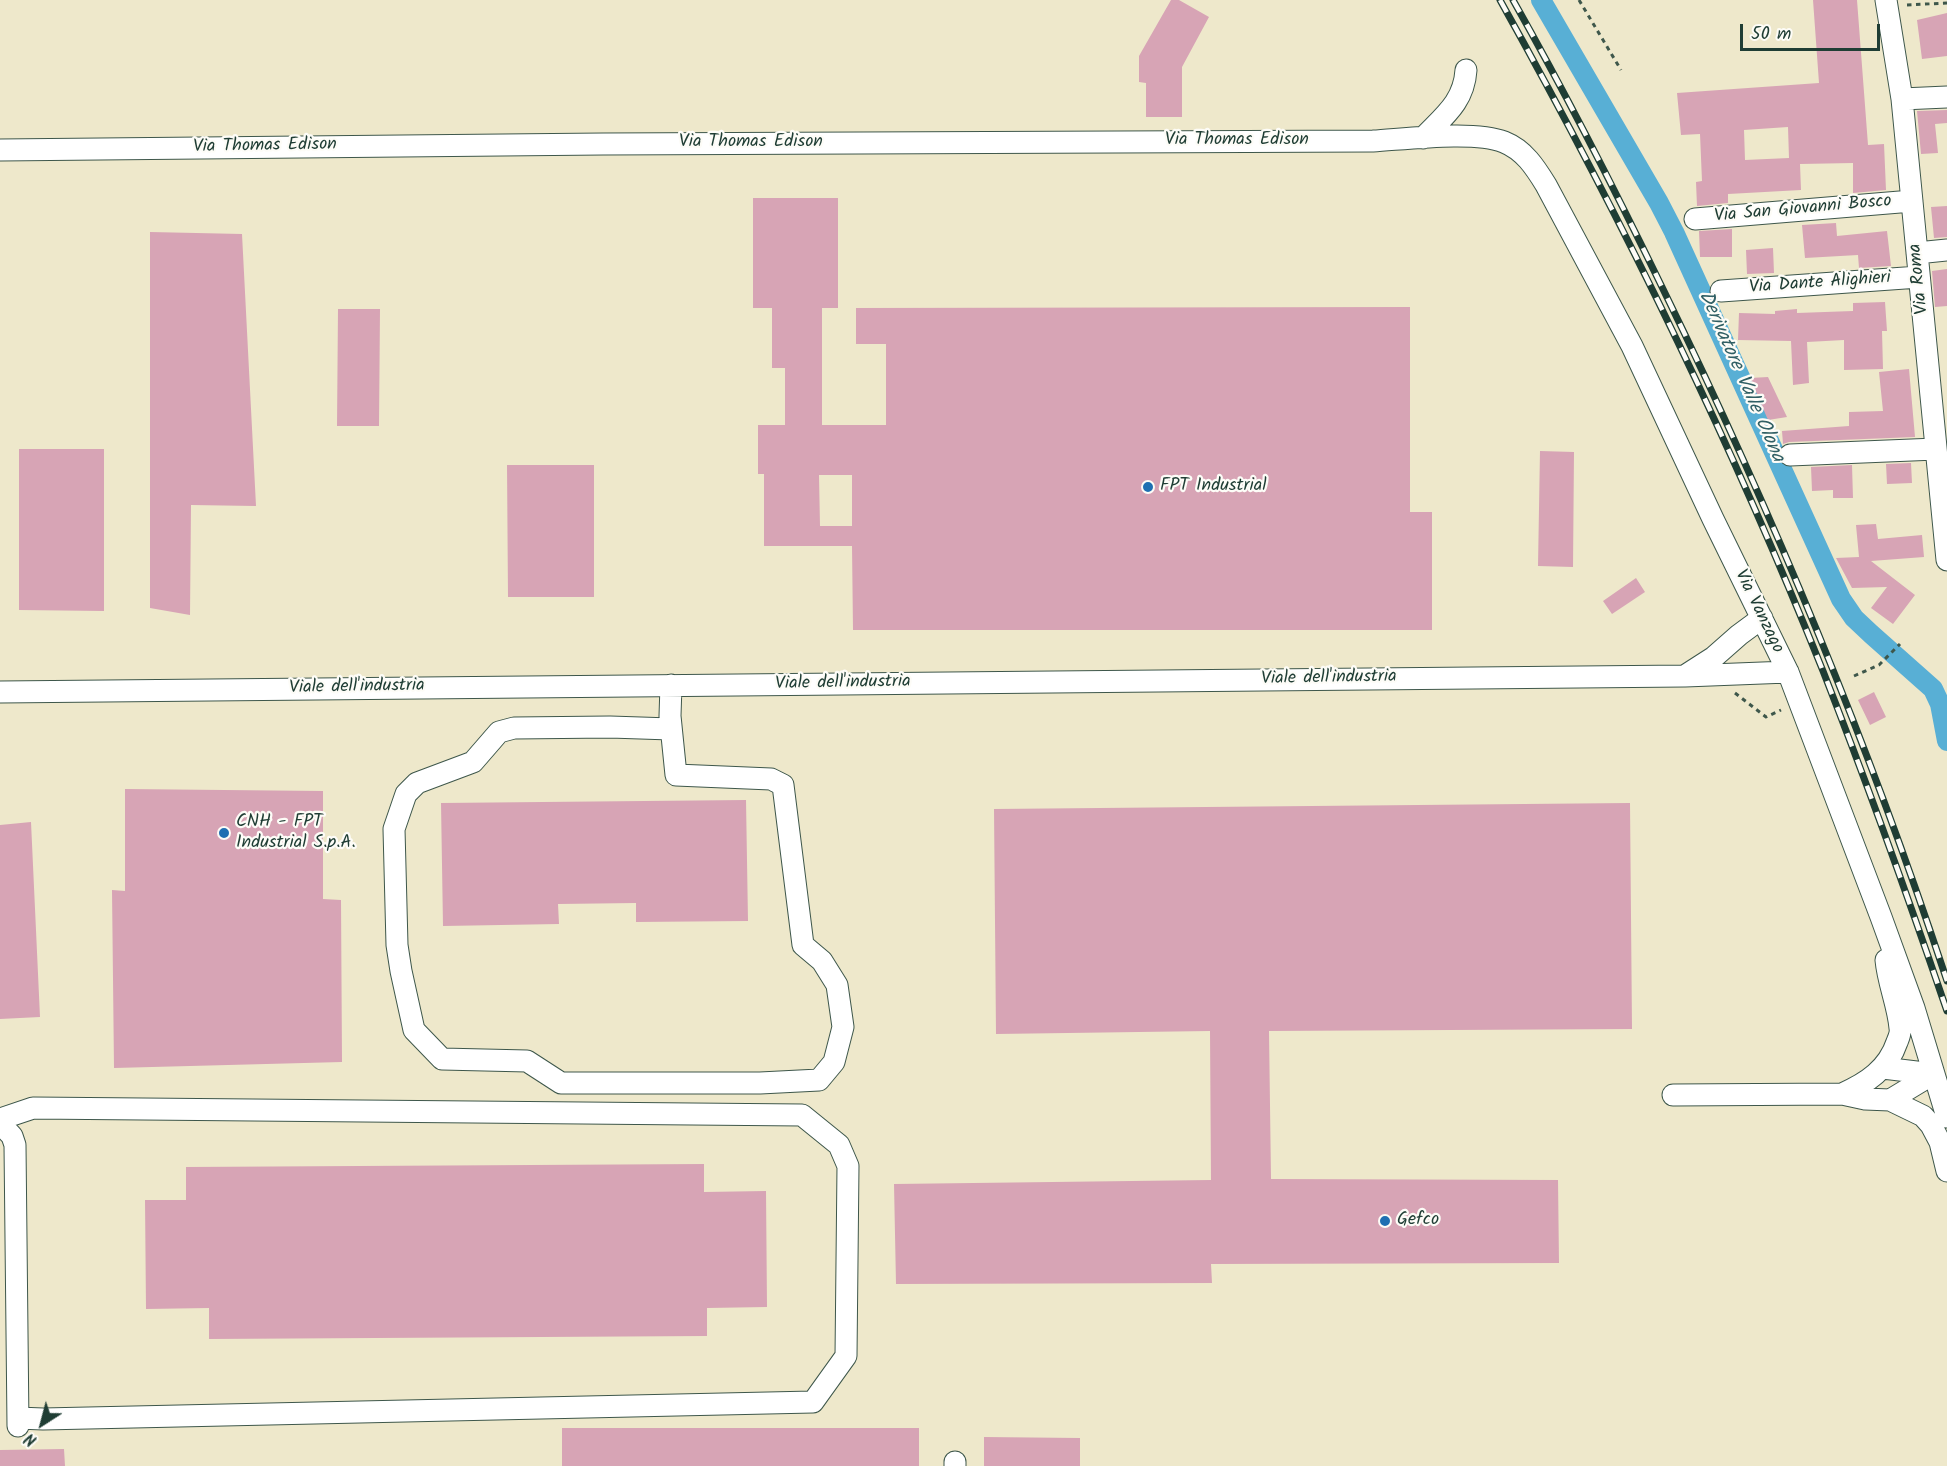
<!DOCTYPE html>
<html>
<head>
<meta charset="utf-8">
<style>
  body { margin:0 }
  #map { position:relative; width:1947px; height:1466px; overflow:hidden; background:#eee8cb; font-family:Kalam,sans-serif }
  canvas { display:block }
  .north { position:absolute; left:12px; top:1394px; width:60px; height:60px; -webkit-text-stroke:4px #fdfcf7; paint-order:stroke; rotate:216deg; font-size:16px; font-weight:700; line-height:24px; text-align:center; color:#1f3d34 }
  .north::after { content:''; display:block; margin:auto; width:21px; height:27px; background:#1f3d34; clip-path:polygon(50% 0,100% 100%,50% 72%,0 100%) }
  .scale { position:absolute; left:1740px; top:24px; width:140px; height:27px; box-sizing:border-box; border:3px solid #1f3d34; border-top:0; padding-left:8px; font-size:18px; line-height:21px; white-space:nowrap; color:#1f3d34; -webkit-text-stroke:4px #fdfcf7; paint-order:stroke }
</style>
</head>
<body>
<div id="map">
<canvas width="1947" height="1466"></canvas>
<div class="north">N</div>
<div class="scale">50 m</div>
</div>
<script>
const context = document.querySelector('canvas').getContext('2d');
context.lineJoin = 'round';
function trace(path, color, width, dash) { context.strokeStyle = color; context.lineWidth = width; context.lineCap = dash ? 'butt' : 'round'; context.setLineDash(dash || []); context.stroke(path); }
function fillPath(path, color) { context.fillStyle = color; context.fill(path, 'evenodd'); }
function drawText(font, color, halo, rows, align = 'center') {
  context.font = font + ' Kalam,sans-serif'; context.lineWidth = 4.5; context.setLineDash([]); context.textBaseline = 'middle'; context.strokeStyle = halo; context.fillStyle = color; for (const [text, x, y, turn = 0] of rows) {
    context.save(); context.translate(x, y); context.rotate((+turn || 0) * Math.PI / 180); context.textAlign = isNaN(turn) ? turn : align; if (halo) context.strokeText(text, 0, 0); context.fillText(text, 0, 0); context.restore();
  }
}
const canal = new Path2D(`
  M1541,0L1659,203L1674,232L1841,599L1854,618L1871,634L1933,689L1940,704L1947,741`);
const building = new Path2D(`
  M1171,0H1179L1209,17L1182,67V117H1146V83L1139,82V56Z
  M1813,0H1857L1868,145L1884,144L1886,190L1853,193V163L1800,164L1801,190L1728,194V203L1697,206L1696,182L1702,181L1700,134L1681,135L1677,93L1819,83ZM1788,127L1789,158L1745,160L1744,130Z
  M1947,13V56L1922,59L1917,20Z
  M1947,110V123L1935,124L1938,153L1921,154L1917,111Z
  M753,198H838V308H822V425H886V344H856V308L1410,307V512H1432V630H853L852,546H764V474H758V425H785V368H772V308H753ZM819,475H852V526H820Z
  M1947,206V237L1934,238L1931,207Z
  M1836,223L1837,236L1887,231L1891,266L1859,268L1858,255L1805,258L1802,225Z
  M1732,229V257H1700L1699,231Z
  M150,232L242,234L256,506L191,505L190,615L150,608Z
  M1773,248L1774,273L1747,274L1746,250Z
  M1947,269V306L1935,307L1932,271Z
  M1885,302L1887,331H1882L1883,369L1844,370V340L1807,342L1809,383L1793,385L1791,341L1738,340L1739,313L1775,314V311L1797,309V313L1853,311V303Z
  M338,309H380L379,426H337Z
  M1909,369L1915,437L1789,442L1783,444L1782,431L1849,426V412L1883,411L1879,372Z
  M1768,377L1787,417L1768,420L1750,378Z
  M19,449H104V611L19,610Z
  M1540,451L1574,452L1573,567L1538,566Z
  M1911,463L1912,483L1887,484L1886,464Z
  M507,465H594V597H508Z
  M1852,465L1853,498H1833V490L1812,491L1811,467Z
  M1876,524L1878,539L1922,535L1924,557L1871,561L1915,595L1893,624L1871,608L1887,587L1852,588L1836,558L1859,557L1856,525Z
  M1636,578L1645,592L1612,614L1603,601Z
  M1874,692L1886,717L1870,725L1858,700Z
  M125,789L323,791V899L341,900L342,1062L114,1068L112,890L125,891Z
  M746,800L748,921L636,922V903L558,904L559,924L443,926L441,803Z
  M1630,803L1632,1029L1269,1031L1271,1179L1558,1180L1559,1263L1211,1264L1212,1283L896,1284L894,1184L1211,1180L1210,1031L996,1034L994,809Z
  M31,822L40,1017L0,1019V825Z
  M704,1164V1192L766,1191L767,1307L707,1308V1336L209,1339V1308L146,1309L145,1200H186V1167Z
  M562,1428H919V1466H562Z
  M984,1437L1080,1438V1466H984Z
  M64,1449L65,1466H0V1450Z`);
const path = new Path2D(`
  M1579,0L1621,70
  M1907,5L1947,3
  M1854,676L1879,665L1900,644
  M1735,693L1766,717L1781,710`);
const minor = new Path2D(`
  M1886,0L1902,99L1947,560
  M1902,99L1947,97
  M1423,138C1444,116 1464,102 1466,70
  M0,150L603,144L1373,141C1406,139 1475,130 1504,142C1524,150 1535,167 1546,185L1632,346L1713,519L1788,672L1881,917L1914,1008L1947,1117
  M1695,219L1912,201
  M1917,253L1947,250
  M1721,291L1919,277
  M1790,455L1936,449
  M1686,675L1714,657L1739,635L1762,618
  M671,685L670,716L676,775L771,779L783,785L803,945L822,961L837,985L843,1027L834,1062L819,1080L760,1083H561L527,1061L442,1059L414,1030L401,971L397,945L394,829L406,794L417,783L473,762L499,732L514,728L610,727L671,729
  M0,692L1685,676L1788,672
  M1883,1068L1933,1074
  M1842,1094C1867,1083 1888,1069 1897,1042C1899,1037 1901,1033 1900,1028C1898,1005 1888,983 1886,960
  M1673,1095L1842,1094L1865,1099L1890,1100L1923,1116L1931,1125L1940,1142L1947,1171
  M1890,1100L1933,1074
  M0,1119L33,1108L802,1115L839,1145L848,1166L846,1356L813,1402L43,1419L18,1418
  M0,1123L12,1136L15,1145L18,1426
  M955,1466V1462`);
const rail = new Path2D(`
  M1500,0C1621,217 1731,441 1823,671C1867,783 1908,897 1947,1011
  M1513,0C1566,94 1615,190 1662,287C1772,512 1869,744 1947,981`);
const markers = [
  [1148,487,6,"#1f6fb2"],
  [224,833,6,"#1f6fb2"],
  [1385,1221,6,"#1f6fb2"]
];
const streetNames = [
  ["Via Thomas Edison",1237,141],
  ["Via Thomas Edison",751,143],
  ["Via Thomas Edison",265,147,-1],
  ["Via San Giovanni Bosco",1803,210,-5],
  ["Via Roma",1920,279,-96],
  ["Via Dante Alighieri",1820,284,-4],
  ["Via Vanzago",1758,612,64],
  ["Viale dell'industria",1329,679,-1],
  ["Viale dell'industria",843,684,-1],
  ["Viale dell'industria",357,688,-1]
];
const poiNames = [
  ["FPT Industrial",1160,487],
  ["CNH - FPT",236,823],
  ["Industrial S.p.A.",236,844],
  ["Gefco",1397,1221]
];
const waterNames = [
  ["Derivatore Valle Olona",1740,377,66]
];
trace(canal, '#58afd5', 20);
fillPath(building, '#d7a4b5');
trace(minor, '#3e574b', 23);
trace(path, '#3e574b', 3, [4.5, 4.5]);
trace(minor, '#fff', 21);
trace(rail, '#1f3d34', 7);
trace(rail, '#fdfcf7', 4.5, [14]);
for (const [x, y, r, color] of markers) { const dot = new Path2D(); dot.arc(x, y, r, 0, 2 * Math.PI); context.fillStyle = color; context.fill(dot); trace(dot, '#fdfcf7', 2); }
drawText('18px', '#1f3d34', '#fdfcf7', streetNames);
drawText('18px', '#1f3d34', '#fdfcf7', poiNames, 'left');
drawText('italic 20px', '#305f64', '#fdfcf7', waterNames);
</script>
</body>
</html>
